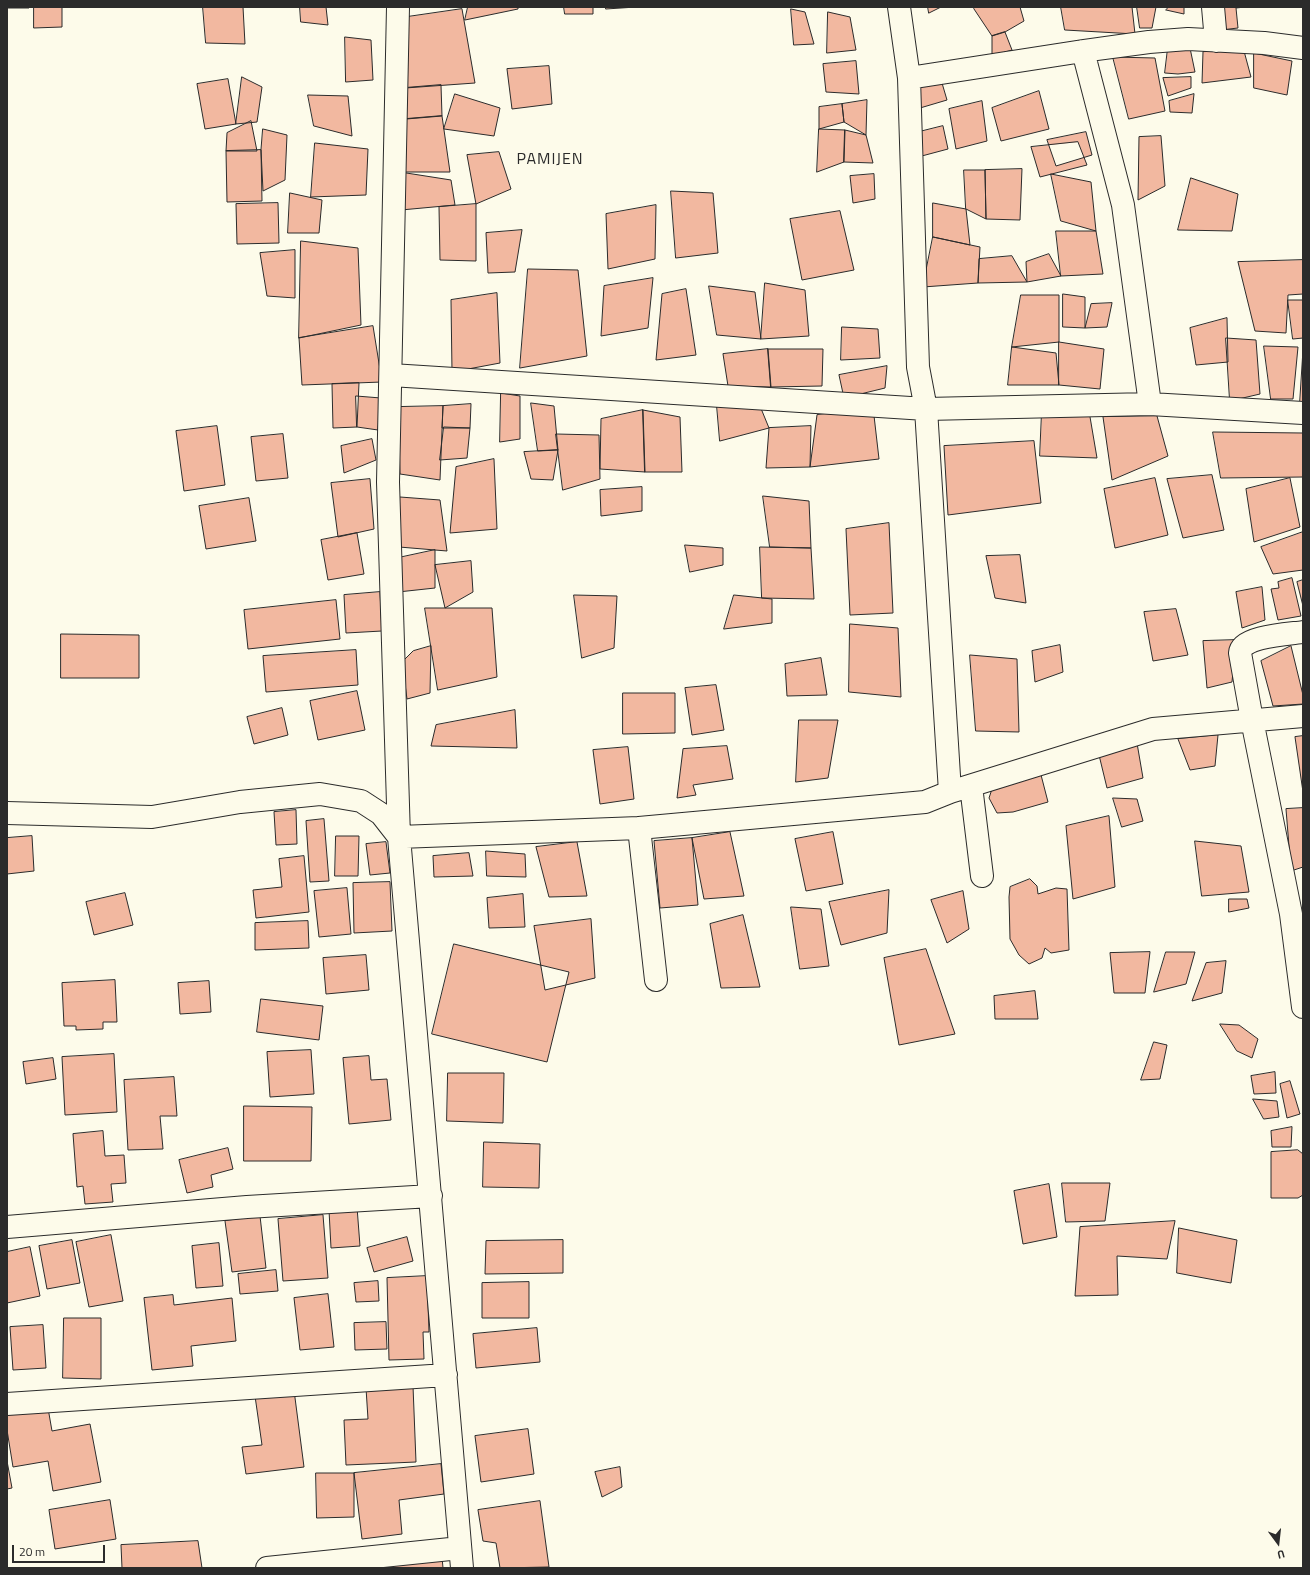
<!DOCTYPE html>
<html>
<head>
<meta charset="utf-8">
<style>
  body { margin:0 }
  #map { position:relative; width:1310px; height:1575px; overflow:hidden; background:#fdfbea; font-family:"Titillium Web",sans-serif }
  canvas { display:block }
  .frame { position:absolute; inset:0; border:8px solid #2b2b2b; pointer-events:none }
  .north { position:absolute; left:1258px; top:1523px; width:40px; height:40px; -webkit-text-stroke:3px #fdfbea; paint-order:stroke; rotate:165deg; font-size:11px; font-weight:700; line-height:16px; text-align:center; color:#2b2b2b }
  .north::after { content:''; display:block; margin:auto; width:14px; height:18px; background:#2b2b2b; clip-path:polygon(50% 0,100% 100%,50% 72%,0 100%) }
  .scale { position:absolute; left:12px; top:1545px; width:93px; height:18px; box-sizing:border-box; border:2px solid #2b2b2b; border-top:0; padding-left:5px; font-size:12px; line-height:14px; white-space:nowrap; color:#2b2b2b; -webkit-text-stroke:3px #fdfbea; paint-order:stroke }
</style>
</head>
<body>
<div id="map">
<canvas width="1310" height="1575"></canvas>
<div class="frame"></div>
<div class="north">U</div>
<div class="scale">20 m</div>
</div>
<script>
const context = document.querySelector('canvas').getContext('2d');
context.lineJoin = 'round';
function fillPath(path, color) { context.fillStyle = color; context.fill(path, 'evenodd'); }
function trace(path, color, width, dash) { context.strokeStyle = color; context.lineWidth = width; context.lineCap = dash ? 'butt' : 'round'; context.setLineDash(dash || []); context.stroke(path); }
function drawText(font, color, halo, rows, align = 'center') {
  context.font = font + ' "Titillium Web",sans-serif'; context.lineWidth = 3; context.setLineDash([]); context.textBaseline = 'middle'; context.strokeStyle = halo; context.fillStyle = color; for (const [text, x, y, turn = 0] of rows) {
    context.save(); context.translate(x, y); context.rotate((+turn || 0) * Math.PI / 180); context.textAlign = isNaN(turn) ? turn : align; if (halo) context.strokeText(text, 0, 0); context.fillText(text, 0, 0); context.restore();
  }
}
const building = new Path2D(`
  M7,7H29V8H7Z
  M34,7H62V27L34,28Z
  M203,7H243L245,44L206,43Z
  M300,7H326L328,25L301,22Z
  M468,7H518V9L465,20Z
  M564,7H593V14H565Z
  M606,7H636L606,9Z
  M928,7H941L929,13Z
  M974,7H1020L1024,21L1005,32L992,36L974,9Z
  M1061,7H1132L1135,34L1065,30Z
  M1137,7H1156L1152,28H1140Z
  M1169,7H1184V14L1166,10Z
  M1218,7H1245L1236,8L1238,28L1221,30Z
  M462,9L475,83L405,88L407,17Z
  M791,9L805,12L814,44L794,45Z
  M828,12L850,17L856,50L827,53Z
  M1005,32L1012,50L992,56V36Z
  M345,37L371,40L373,80L346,82Z
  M1168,48H1190L1195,72L1178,74L1165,73Z
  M1244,51L1251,77L1202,83L1203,52Z
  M1254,53L1292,61L1287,95L1254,88Z
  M1113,57L1155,58L1165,111L1129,119Z
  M856,61L859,94L826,92L823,64Z
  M549,66L552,104L512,109L507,69Z
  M242,77L262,87L257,122L236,124Z
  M1191,77V88L1168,96L1163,78Z
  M228,79L236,124L205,129L197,84Z
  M942,83L947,100L920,108L917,87Z
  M441,85L442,116L406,119L405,88Z
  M1039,91L1049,129L1001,141L992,108Z
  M455,94L500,108L494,136L444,129Z
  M1194,94L1192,113L1170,112L1169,101Z
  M308,95L348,96L352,136L314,126Z
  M867,100L866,135L844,122L842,104Z
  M982,101L987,141L956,149L949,109Z
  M842,104L844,122L819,129V107Z
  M442,116L450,172H400L406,119Z
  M251,121L257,151H226L227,133Z
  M943,126L948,149L918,157L915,133Z
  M263,129L287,135L285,180L263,191L261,150Z
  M819,129L845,130L844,162L817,172Z
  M845,130L866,135L873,163L844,162Z
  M1086,132L1092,155L1056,166L1047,140Z
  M1161,136L1165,186L1138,200L1139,137Z
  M1078,142L1087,165L1040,177L1031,147Z
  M315,143L368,149L366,195L311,197Z
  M261,150L262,201L227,202L226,151Z
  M499,152L511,189L476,204L467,155Z
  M1022,169L1020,220L986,219L985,170Z
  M964,170H985L986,219L966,209Z
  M400,172L451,180L455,205L401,210Z
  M874,174L875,199L853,203L850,176Z
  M1051,174L1091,182L1096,231L1061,221Z
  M1191,178L1238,194L1232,231L1178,230Z
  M671,191L713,193L718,253L676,258Z
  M290,193L322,200L319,233H288Z
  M278,203L279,243L237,244L236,204Z
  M933,203L966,209L970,245L933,237Z
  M476,204V261L440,260L439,207Z
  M656,205L655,259L608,269L606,214Z
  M840,211L854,270L802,280L790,219Z
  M522,230L515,272L488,273L486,233Z
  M1056,231H1096L1103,274L1061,276Z
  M933,237L980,247L978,283L923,287Z
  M301,241L358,248L361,325L299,338Z
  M295,250V298L267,296L260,253Z
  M1049,254L1061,276L1027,282L1026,262Z
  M1012,256L1027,282L978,283L979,259Z
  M1303,260V294L1288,295L1286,333L1255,331L1238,262Z
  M528,269L578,270L587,356L520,368Z
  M653,278L648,328L601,336L604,286Z
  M765,283L805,290L809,336L761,339Z
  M709,286L755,292L761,339L717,335Z
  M686,289L696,355L656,360L662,294Z
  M497,293L500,363L452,372L451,300Z
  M1063,294L1085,297V328L1063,327Z
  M1021,295H1059V342L1012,347Z
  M1288,300H1303V338L1293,339Z
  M1112,303L1107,327L1085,328L1091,304Z
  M1227,318L1228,362L1196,365L1190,328Z
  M373,326L382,382L302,385L299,338Z
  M842,327L878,329L880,358L841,360Z
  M1226,338L1256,340L1260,394L1230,401Z
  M1059,342L1104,349L1100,389L1059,385Z
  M1264,346L1298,347L1293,399H1271Z
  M1012,347L1056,353L1059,385H1008Z
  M768,349H823L822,386L771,387Z
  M768,349L771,387L728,386L723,354Z
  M1303,350V403H1300Z
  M887,366L885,388L844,398L839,375Z
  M359,383L357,427L333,428L332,384Z
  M501,393L520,396V439L500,442Z
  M356,396L381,398L378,430L357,427Z
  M531,403L554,406L558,450L538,451Z
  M471,404L470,428H442L443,406Z
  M443,406L440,480L400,474L398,407Z
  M717,406H760L769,428L720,441Z
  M873,407L879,459L810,467L817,415Z
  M643,410L680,417L682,472H645Z
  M643,410L645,472L600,469L601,419Z
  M1042,411H1089L1097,458L1040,456Z
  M1157,416L1168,456L1112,480L1103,417Z
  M217,426L225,485L184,491L176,431Z
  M811,426L810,467L766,468L769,428Z
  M444,427L470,428L467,458L440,460Z
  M1213,432L1303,433V477L1221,478Z
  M283,434L288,478L256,481L251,437Z
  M556,434L599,435L600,479L563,490Z
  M372,439L376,460L344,473L341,446Z
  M1034,441L1041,503L948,515L944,446Z
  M558,450L553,480L531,479L524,452Z
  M494,459L497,529L450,533L456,467Z
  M1212,475L1224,530L1183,538L1167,479Z
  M1155,478L1168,535L1115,548L1104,489Z
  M1290,478L1300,527L1254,542L1246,489Z
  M370,479L374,529L338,537L331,483Z
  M642,487V511L601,516L600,490Z
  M763,496L809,501L811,548L770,547Z
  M400,497L440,500L447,551L399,547Z
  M249,498L256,541L206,549L199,506Z
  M889,523L893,613L850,615L846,529Z
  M1303,532V570L1273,574L1261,547Z
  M357,533L364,574L328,580L321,540Z
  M685,545L723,548V565L690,572Z
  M760,547L811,548L814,599L762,598Z
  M435,550V588L398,592V558Z
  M1020,555L1026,603L995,598L986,556Z
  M471,561L473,592L445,608L435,565Z
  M1292,578L1301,616L1278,620L1271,589L1279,588L1278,582Z
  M1303,580V606L1297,582Z
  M1262,587L1265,620L1242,628L1236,592Z
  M380,592L382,631L346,633L344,595Z
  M574,595L617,596L614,648L582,658Z
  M734,595L772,599V623L724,629Z
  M336,600L340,639L248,649L244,610Z
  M425,608H492L497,677L438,690Z
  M1176,609L1188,655L1153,661L1144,612Z
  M850,624L898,628L901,697L849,692Z
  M61,634L139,635V678H61Z
  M1236,640L1232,682L1207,688L1203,641Z
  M1060,645L1063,672L1035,682L1032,651Z
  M431,646L430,693L407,699L402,662L413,651Z
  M1291,646L1303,695V704L1273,706L1261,661Z
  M356,650L358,685L266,692L263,656Z
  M970,655L1017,659L1019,732L976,731Z
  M821,658L827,695L787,696L785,664Z
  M716,685L724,730L692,735L685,688Z
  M357,691L365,730L318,740L310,701Z
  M623,693H675V733L623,734Z
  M282,708L288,735L254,744L247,717Z
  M515,710L517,748L431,746L436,725Z
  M799,720H838L828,778L796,782Z
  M1218,735L1215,766L1190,770L1178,739Z
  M1303,736V792L1295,737Z
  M1137,743L1143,778L1107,788L1099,755Z
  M727,746L733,779L693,785L696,795L677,798L683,749Z
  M628,747L634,799L600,804L593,750Z
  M1040,771L1048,802L1013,812L997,813L989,798L993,786Z
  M1113,798L1137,799L1143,821L1122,827Z
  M1303,808V867L1291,871L1286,809Z
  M296,810L297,844L276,845L274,812Z
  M1109,816L1115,887L1073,899L1066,826Z
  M324,819L329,881L310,882L306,821Z
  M730,832L744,896L704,899L692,838Z
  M833,832L843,884L806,891L795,839Z
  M32,836L34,871L7,874V838Z
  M336,836H359L358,876H335Z
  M692,838L698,905L660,908L654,841Z
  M1195,841L1241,846L1249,892L1202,896Z
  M386,842L390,873L370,875L366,844Z
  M577,842L587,896L549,897L536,847Z
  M486,851L525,854L526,877L487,876Z
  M469,853L473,876L434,877L433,856Z
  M304,856L309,912L256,918L253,890L282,887L279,859Z
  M1030,879L1037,886L1038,894L1056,888L1067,889L1069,950L1051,953L1045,948L1042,958L1029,964L1019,955L1010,939L1009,897L1010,887Z
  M390,882L392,931L354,933L353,883Z
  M347,888L351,934L319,937L314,891Z
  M889,890L887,933L841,945L829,902Z
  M963,891L969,929L947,943L931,900Z
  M125,893L133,925L94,935L86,902Z
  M523,894L525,927L489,928L487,898Z
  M1229,899H1247L1249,908L1229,912Z
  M791,907L821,909L829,966L800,969Z
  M743,915L760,987L721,988L710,924Z
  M591,919L595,978L545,990L534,926Z
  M308,921L309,948L255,950V923Z
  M454,944L569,972L547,1062L432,1034Z
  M926,949L955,1034L899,1045L884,958Z
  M1150,952L1145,993H1114L1110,953Z
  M1166,952H1195L1186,984L1154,992Z
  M366,955L369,990L326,994L323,958Z
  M1226,961L1222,993L1192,1001L1206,963Z
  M115,980L117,1022H103V1029L76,1030V1026H64L62,983Z
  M209,981L211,1012L180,1014L178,983Z
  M1035,991L1038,1019H995L994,996Z
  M261,999L323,1006L319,1040L257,1032Z
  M1220,1024L1239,1025L1258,1039L1252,1058L1237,1051Z
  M1154,1042L1167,1045L1160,1079L1141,1080Z
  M311,1050L314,1094L270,1097L267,1052Z
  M114,1054L117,1112L65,1115L62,1057Z
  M369,1056L371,1080L387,1079L391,1120L349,1124L343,1058Z
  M53,1058L56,1079L26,1084L23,1062Z
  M1275,1072L1276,1093L1254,1094L1251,1076Z
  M448,1073H504L503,1123L447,1121Z
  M174,1077L177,1116H160L163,1149L128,1150L124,1080Z
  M1290,1081L1300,1114L1287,1118L1280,1084Z
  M1253,1099L1277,1101L1279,1117L1264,1119Z
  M244,1106L312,1107L311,1161H244Z
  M1292,1127L1291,1147H1272L1271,1131Z
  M103,1131L105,1156L124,1155L126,1183L111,1184L113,1202L85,1204L83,1186L77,1187L73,1134Z
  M484,1142L540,1144L539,1188L483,1187Z
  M228,1148L233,1169L211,1175L213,1187L187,1193L179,1160Z
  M1298,1150L1303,1154V1195L1298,1198H1271V1152Z
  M1062,1183H1110L1105,1221L1066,1222Z
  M1049,1184L1057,1237L1023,1244L1014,1191Z
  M357,1207L360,1246L331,1248L329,1210Z
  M323,1215L328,1278L283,1281L278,1219Z
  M260,1216L266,1268L232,1272L225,1221Z
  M1175,1221L1167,1259L1117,1256L1118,1295L1075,1296L1080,1227Z
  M1179,1228L1237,1240L1231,1283L1177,1273Z
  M111,1235L123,1301L89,1307L76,1242Z
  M407,1237L413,1261L374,1272L367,1248Z
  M72,1240L80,1283L47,1289L39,1246Z
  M563,1240V1273L485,1274L486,1241Z
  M219,1243L223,1286L196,1288L192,1246Z
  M30,1247L40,1296L7,1303V1252Z
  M276,1270L278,1291L240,1294L238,1274Z
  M427,1276L429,1332H423L424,1359L389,1360L387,1278Z
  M378,1281L379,1301L356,1302L354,1283Z
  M529,1282V1318H482V1283Z
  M328,1294L334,1347L300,1350L294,1298Z
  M173,1295L174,1305L232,1298L236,1341L191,1346L193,1366L152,1370L144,1298Z
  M64,1318H101V1379L63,1378Z
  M386,1322L387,1349L355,1350L354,1323Z
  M43,1325L46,1368L13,1370L10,1327Z
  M537,1328L540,1362L476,1368L473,1334Z
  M413,1386L416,1462L346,1465L344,1420L368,1419L366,1388Z
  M294,1390L304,1467L246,1474L242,1447L262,1445L255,1396Z
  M48,1408L52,1431L90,1424L101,1482L53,1491L48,1461L13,1467L7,1430V1415Z
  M528,1429L534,1474L481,1482L475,1436Z
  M7,1461L12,1488L7,1489Z
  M441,1464L444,1494L399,1500L402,1534L362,1539L354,1473Z
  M620,1467L622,1487L602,1497L595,1472Z
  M316,1473H354V1517L317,1518Z
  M110,1500L116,1539L55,1549L49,1510Z
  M540,1501L549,1567L500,1568L496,1543L483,1541L478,1510Z
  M198,1541L202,1568H122L121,1545Z
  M442,1557L443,1568H366Z`);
const street = new Path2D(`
  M398,7L388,482L399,837L462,1568
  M1213,7L1216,41
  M1083,51L1123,205L1150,404
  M909,78L1083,51L1149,42L1188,39L1264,43L1303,48
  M391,375L926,409L1150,404L1303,413
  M1303,632C1290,634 1241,636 1240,653L1252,720L1291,914L1303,1007
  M971,786L982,876
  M950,792L1153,729L1303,716
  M7,813L152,817L240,802L320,794L361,801L381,814L399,837L639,828L925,802L950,792L926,409L918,367L909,78L899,7
  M639,828L656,980
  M7,1227L247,1207L431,1196
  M7,1404L446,1375
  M267,1568L460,1548`);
const quarterNames = [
  ["PAMIJEN",550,160]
];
fillPath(building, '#f2b8a0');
trace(building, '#2b2b2b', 1);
trace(street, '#2b2b2b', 24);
trace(street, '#fdfbea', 22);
context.letterSpacing = '1px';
drawText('16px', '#2b2b2b', '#fdfbea', quarterNames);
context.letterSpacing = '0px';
</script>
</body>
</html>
